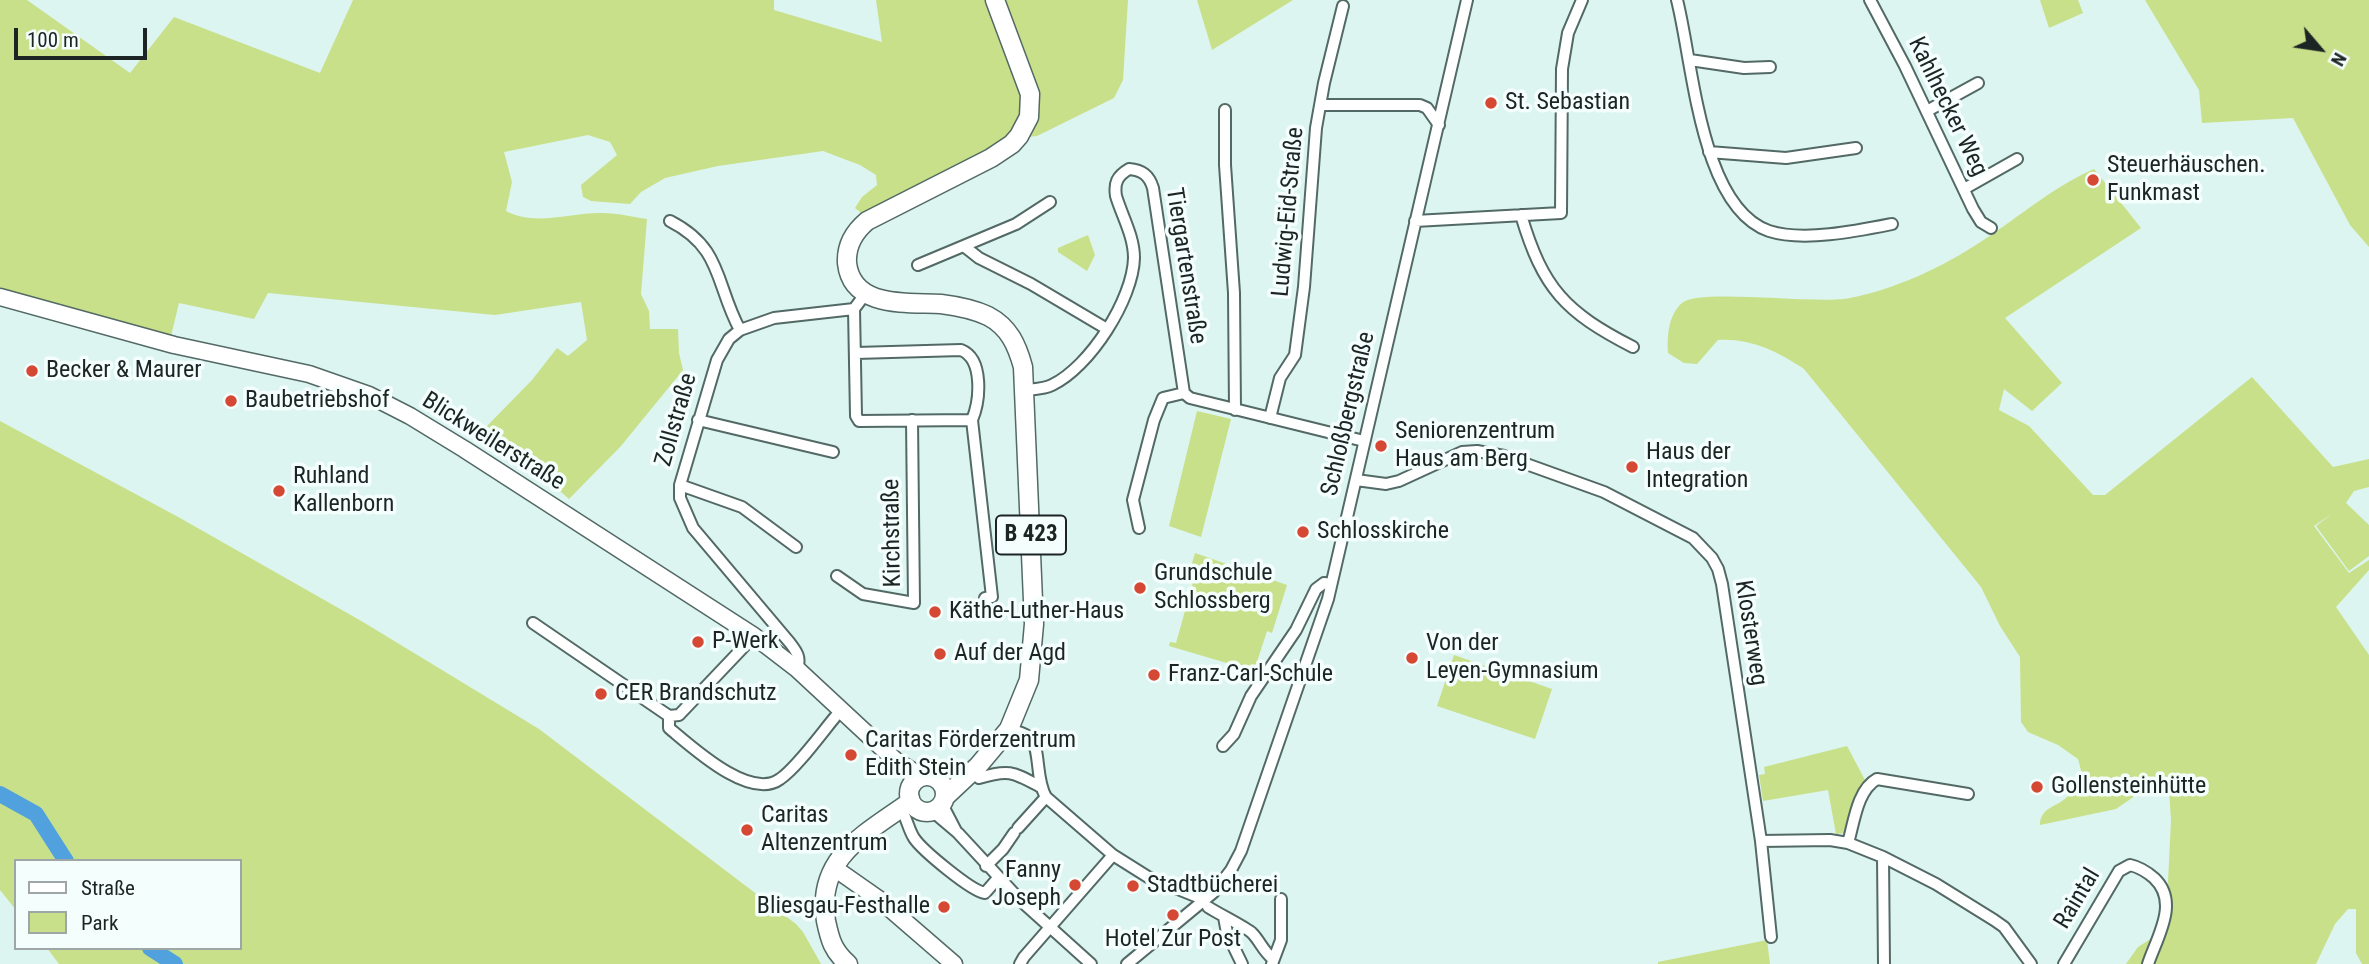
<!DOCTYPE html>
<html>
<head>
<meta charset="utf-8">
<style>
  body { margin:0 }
  #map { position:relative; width:2369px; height:964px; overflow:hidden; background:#dcf5f0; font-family:"Roboto Condensed",sans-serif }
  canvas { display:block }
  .legend { position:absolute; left:14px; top:859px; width:228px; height:91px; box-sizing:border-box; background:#f4fefc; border:2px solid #9ea7a6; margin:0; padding:9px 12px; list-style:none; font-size:21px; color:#1c2524 }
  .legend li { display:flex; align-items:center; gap:14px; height:35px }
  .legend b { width:35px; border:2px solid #9ea7a6 }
  .north { position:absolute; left:2285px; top:14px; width:70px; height:70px; -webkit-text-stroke:5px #f4fefc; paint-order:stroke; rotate:119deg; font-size:19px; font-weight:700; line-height:28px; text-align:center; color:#1c2524 }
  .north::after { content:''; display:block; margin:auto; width:24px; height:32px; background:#1c2524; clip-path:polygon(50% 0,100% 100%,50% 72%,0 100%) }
  .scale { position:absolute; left:14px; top:28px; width:133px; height:32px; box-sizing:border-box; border:4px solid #1c2524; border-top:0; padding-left:9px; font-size:21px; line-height:24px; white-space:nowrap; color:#1c2524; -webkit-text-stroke:5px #f4fefc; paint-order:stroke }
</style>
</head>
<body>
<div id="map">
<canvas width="2369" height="964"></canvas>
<ul class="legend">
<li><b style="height:9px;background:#fff"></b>Straße</li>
<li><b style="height:19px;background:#c8e089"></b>Park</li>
</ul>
<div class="north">N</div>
<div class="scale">100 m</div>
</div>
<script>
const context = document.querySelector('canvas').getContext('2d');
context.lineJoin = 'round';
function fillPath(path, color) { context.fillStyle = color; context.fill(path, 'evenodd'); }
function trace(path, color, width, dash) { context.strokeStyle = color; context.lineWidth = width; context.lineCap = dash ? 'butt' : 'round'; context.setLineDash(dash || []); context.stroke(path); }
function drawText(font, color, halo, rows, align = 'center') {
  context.font = font + ' "Roboto Condensed",sans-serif'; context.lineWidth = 7; context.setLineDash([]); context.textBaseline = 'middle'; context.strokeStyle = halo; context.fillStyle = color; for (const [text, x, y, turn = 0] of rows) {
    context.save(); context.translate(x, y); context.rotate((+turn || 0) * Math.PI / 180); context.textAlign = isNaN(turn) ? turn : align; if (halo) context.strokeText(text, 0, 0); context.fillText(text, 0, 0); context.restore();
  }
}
const green = new Path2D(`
  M0,0H27L130,73L174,17L320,73L353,0H774V10L882,42L876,0H1128L1123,80L1114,98L1037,136L1010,139L922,182L865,216L855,208L862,197L877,185L876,175L860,165L823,151L718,166L665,178L641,192L630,204L591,201L583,197L581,185L617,155L610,142L588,135L504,152L512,182L506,211C535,227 572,212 603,213C617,213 633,217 647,219L641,294L649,311L650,329H678L679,353L683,370L621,446L569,499L487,426L532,380L557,348L568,356L587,340L581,302L495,315L268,293L254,319L179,303L171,336L0,288Z
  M1197,0H1293L1212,50Z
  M2040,0H2078L2083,13L2049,28Z
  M2145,0H2369V247L2350,225L2293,118L2202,123L2199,90Z
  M2094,169L2141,228L2005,318L2062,383L2032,411L2004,389L1999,410L2029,426L2093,495H2105L2252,377L2333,467L2369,459V487L2354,491L2346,503L2369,525V556L2349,571L2316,526L2333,513L2314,526L2349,573L2369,560V570L2336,607L2369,655V964H2362L2356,953V909H2348L2335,924L2316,964H2126L2138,947L2149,940L2165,924L2170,905L2168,882L2171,820L2169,790L2151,785L2116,809L2040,825C2040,808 2056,807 2066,798C2073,792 2077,782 2082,774L2078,759L2058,745L2028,732L2021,722L2020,657L2000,626L1981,587L1804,369C1777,351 1750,338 1718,340L1697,364L1684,363L1668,353C1667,337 1668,315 1682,303C1700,288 1817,305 1850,298C1896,289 1943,267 1982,241C2019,217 2053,187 2094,169Z
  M1088,235L1095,255L1087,271L1058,252V248Z
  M1197,411L1231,419L1201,537L1169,526Z
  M0,421L180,518L363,622L539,729L796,924L803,932L821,964H59L47,948H240V861H16V910L0,890Z
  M1195,553L1287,585L1272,633L1267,631L1254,671L1169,646L1170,642L1176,643L1196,572L1190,570Z
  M1454,655L1552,689L1535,739L1437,706Z
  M1847,746L1865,780L1844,833L1836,834L1828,790L1763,801L1759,775L1765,774L1764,767Z
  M1767,940L1770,964H1658V962Z`);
const river = new Path2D(`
  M0,794L36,814L66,861
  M150,948L175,964`);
const street = new Path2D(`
  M1677,0C1693,62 1700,207 1769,231C1803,242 1857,231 1892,224
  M1870,0L1905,66L1973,209L1981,222L1991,228
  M1690,60L1744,68L1770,67
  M1320,105H1420L1427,108L1439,125
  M1225,110V165L1234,293L1235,410
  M1927,111L1978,83
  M1709,152L1786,158L1856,148
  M1964,189L2017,159
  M1521,215C1543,289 1565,312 1633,347
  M670,221C723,248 715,284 740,330
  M1415,221L1561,213L1562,69L1568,33L1582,0
  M965,247L979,258L1031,284L1107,329
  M918,265L1016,224L1050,202
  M854,309L856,416L859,421L972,420
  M856,353L961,350C984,359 980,401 972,420L992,597L985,598
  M1026,390C1034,389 1044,389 1052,385C1090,367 1133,299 1134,258C1134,236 1122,216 1116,196C1114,183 1117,176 1129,169C1142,170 1149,175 1153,188L1184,393
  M1184,393L1190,398L1364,441
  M1270,418L1280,378L1295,355L1304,287L1316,128L1324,83L1343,6
  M698,420L833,452
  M1356,480L1386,484L1399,481L1462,452L1477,451L1504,456L1604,492L1693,538L1712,558L1718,569L1722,584L1761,841L1771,937
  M680,485L742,507L796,547
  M1139,528L1133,500L1154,420L1163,398L1184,393
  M837,576L863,594L914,603L912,420
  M533,623L669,716L679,715L754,636
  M797,669C801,658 797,652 790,643L693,528L680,498V485L717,360L729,339L740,330L774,318L854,309L866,293
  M669,716V728C692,747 750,801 780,779C798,767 825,728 841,710
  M1009,729C1015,731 1025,733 1030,738C1041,748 1035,779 1046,797L1113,855L1148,877L1203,899
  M1223,746L1234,734L1251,696L1296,630L1316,589L1324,583L1331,584
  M979,778C1009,769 1013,772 1039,786
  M942,804L956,831
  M932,811L958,833L1020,900L1091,964
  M905,817C908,824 910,832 914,838C922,850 971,891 985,893L998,878
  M1018,828L1046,797
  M1761,841L1830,840L1848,843L1883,857L1936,884L1994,920L2004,927L2031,964
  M1848,843C1854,823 1857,790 1877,779L1968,794
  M1883,857L1884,964
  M986,866L1003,849L1014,833
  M1208,907C1217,913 1247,928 1252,933C1260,941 1263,951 1273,959
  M1224,917L1227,933L1242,964
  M1020,964L1024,957L1113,855
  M1127,964L1214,892L1231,870L1241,851L1328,599L1467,0
  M1272,964L1281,940V899
  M2064,964L2119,871L2130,865C2139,867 2146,871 2154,878C2180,902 2157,937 2148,964`);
const secondary = new Path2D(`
  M0,297L174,345L309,374L369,395L410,416L464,449L754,636L797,669L895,760L922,777
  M840,872L880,900L954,964`);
const primary = new Path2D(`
  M909 794a18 18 0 1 1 36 0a18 18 0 1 1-36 0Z
  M945,797L978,766L1009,729L1029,680L1034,624L1023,367C1017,345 1009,327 988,316C973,309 957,306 941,304C908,302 852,309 847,263C846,245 854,232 867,221L991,158L1012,144L1019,136L1029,117L1030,94L995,0
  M848,964C833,951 830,940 826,921C816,859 863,835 907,804L910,798`);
const markers = [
  [1491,103,7,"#d54834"],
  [2093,180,7,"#d54834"],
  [32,371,7,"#d54834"],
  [231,401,7,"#d54834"],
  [1381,446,7,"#d54834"],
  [1632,467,7,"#d54834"],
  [279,491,7,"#d54834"],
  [1303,532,7,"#d54834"],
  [1140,588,7,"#d54834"],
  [935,612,7,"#d54834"],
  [698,642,7,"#d54834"],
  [940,654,7,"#d54834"],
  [1412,658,7,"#d54834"],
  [1154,675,7,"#d54834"],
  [601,694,7,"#d54834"],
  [851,755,7,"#d54834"],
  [2037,787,7,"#d54834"],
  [747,830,7,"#d54834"],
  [1075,885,7,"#d54834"],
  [1133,886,7,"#d54834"],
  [944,907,7,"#d54834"],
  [1173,915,7,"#d54834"]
];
const shields = [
  [1031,535,70]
];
const shieldNames = [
  ["B 423",1031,535]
];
const poiNames = [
  ["St. Sebastian",1505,103],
  ["Steuerhäuschen.",2107,166],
  ["Funkmast",2107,194],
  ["Becker & Maurer",46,371],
  ["Baubetriebshof",245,401],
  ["Seniorenzentrum",1395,432],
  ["Haus am Berg",1395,460],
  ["Haus der",1646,453],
  ["Integration",1646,481],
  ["Ruhland",293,477],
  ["Kallenborn",293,505],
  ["Schlosskirche",1317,532],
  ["Grundschule",1154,574],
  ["Schlossberg",1154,602],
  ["Käthe-Luther-Haus",949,612],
  ["P-Werk",712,642],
  ["Von der",1426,644],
  ["Leyen-Gymnasium",1426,672],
  ["Auf der Agd",954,654],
  ["Franz-Carl-Schule",1168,675],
  ["CER Brandschutz",615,694],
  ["Caritas Förderzentrum",865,741],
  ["Edith Stein",865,769],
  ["Gollensteinhütte",2051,787],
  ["Caritas",761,816],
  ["Altenzentrum",761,844],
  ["Fanny",1061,871,"right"],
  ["Joseph",1061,899,"right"],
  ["Stadtbücherei",1147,886],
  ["Bliesgau-Festhalle",930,907,"right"],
  ["Hotel Zur Post",1173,940,"center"]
];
const streetNames = [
  ["Kahlhecker Weg",1947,107,64],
  ["Ludwig-Eid-Straße",1289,212,-85],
  ["Tiergartenstraße",1185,266,81],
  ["Schloßbergstraße",1349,414,-77],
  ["Zollstraße",677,420,-74],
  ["Blickweilerstraße",493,442,32],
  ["Kirchstraße",893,533,-91],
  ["Klosterweg",1750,633,81],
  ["Raintal",2078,899,-59]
];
fillPath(green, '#c8e089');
trace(river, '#50a1dd', 16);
trace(street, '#536965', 14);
trace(secondary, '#536965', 19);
trace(primary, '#536965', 21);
trace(street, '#fff', 10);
trace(secondary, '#fff', 16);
trace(primary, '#fff', 18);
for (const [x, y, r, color] of markers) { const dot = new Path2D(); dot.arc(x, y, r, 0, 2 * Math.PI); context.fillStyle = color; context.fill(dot); trace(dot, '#f4fefc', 2.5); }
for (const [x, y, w] of shields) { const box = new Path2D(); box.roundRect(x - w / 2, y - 19.5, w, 39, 5); context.fillStyle = '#f4fefc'; context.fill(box); trace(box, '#1c2524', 2); }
drawText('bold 23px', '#1c2524', null, shieldNames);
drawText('24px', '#1c2524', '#f4fefc', poiNames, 'left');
drawText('24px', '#1c2524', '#f4fefc', streetNames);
</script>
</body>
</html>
